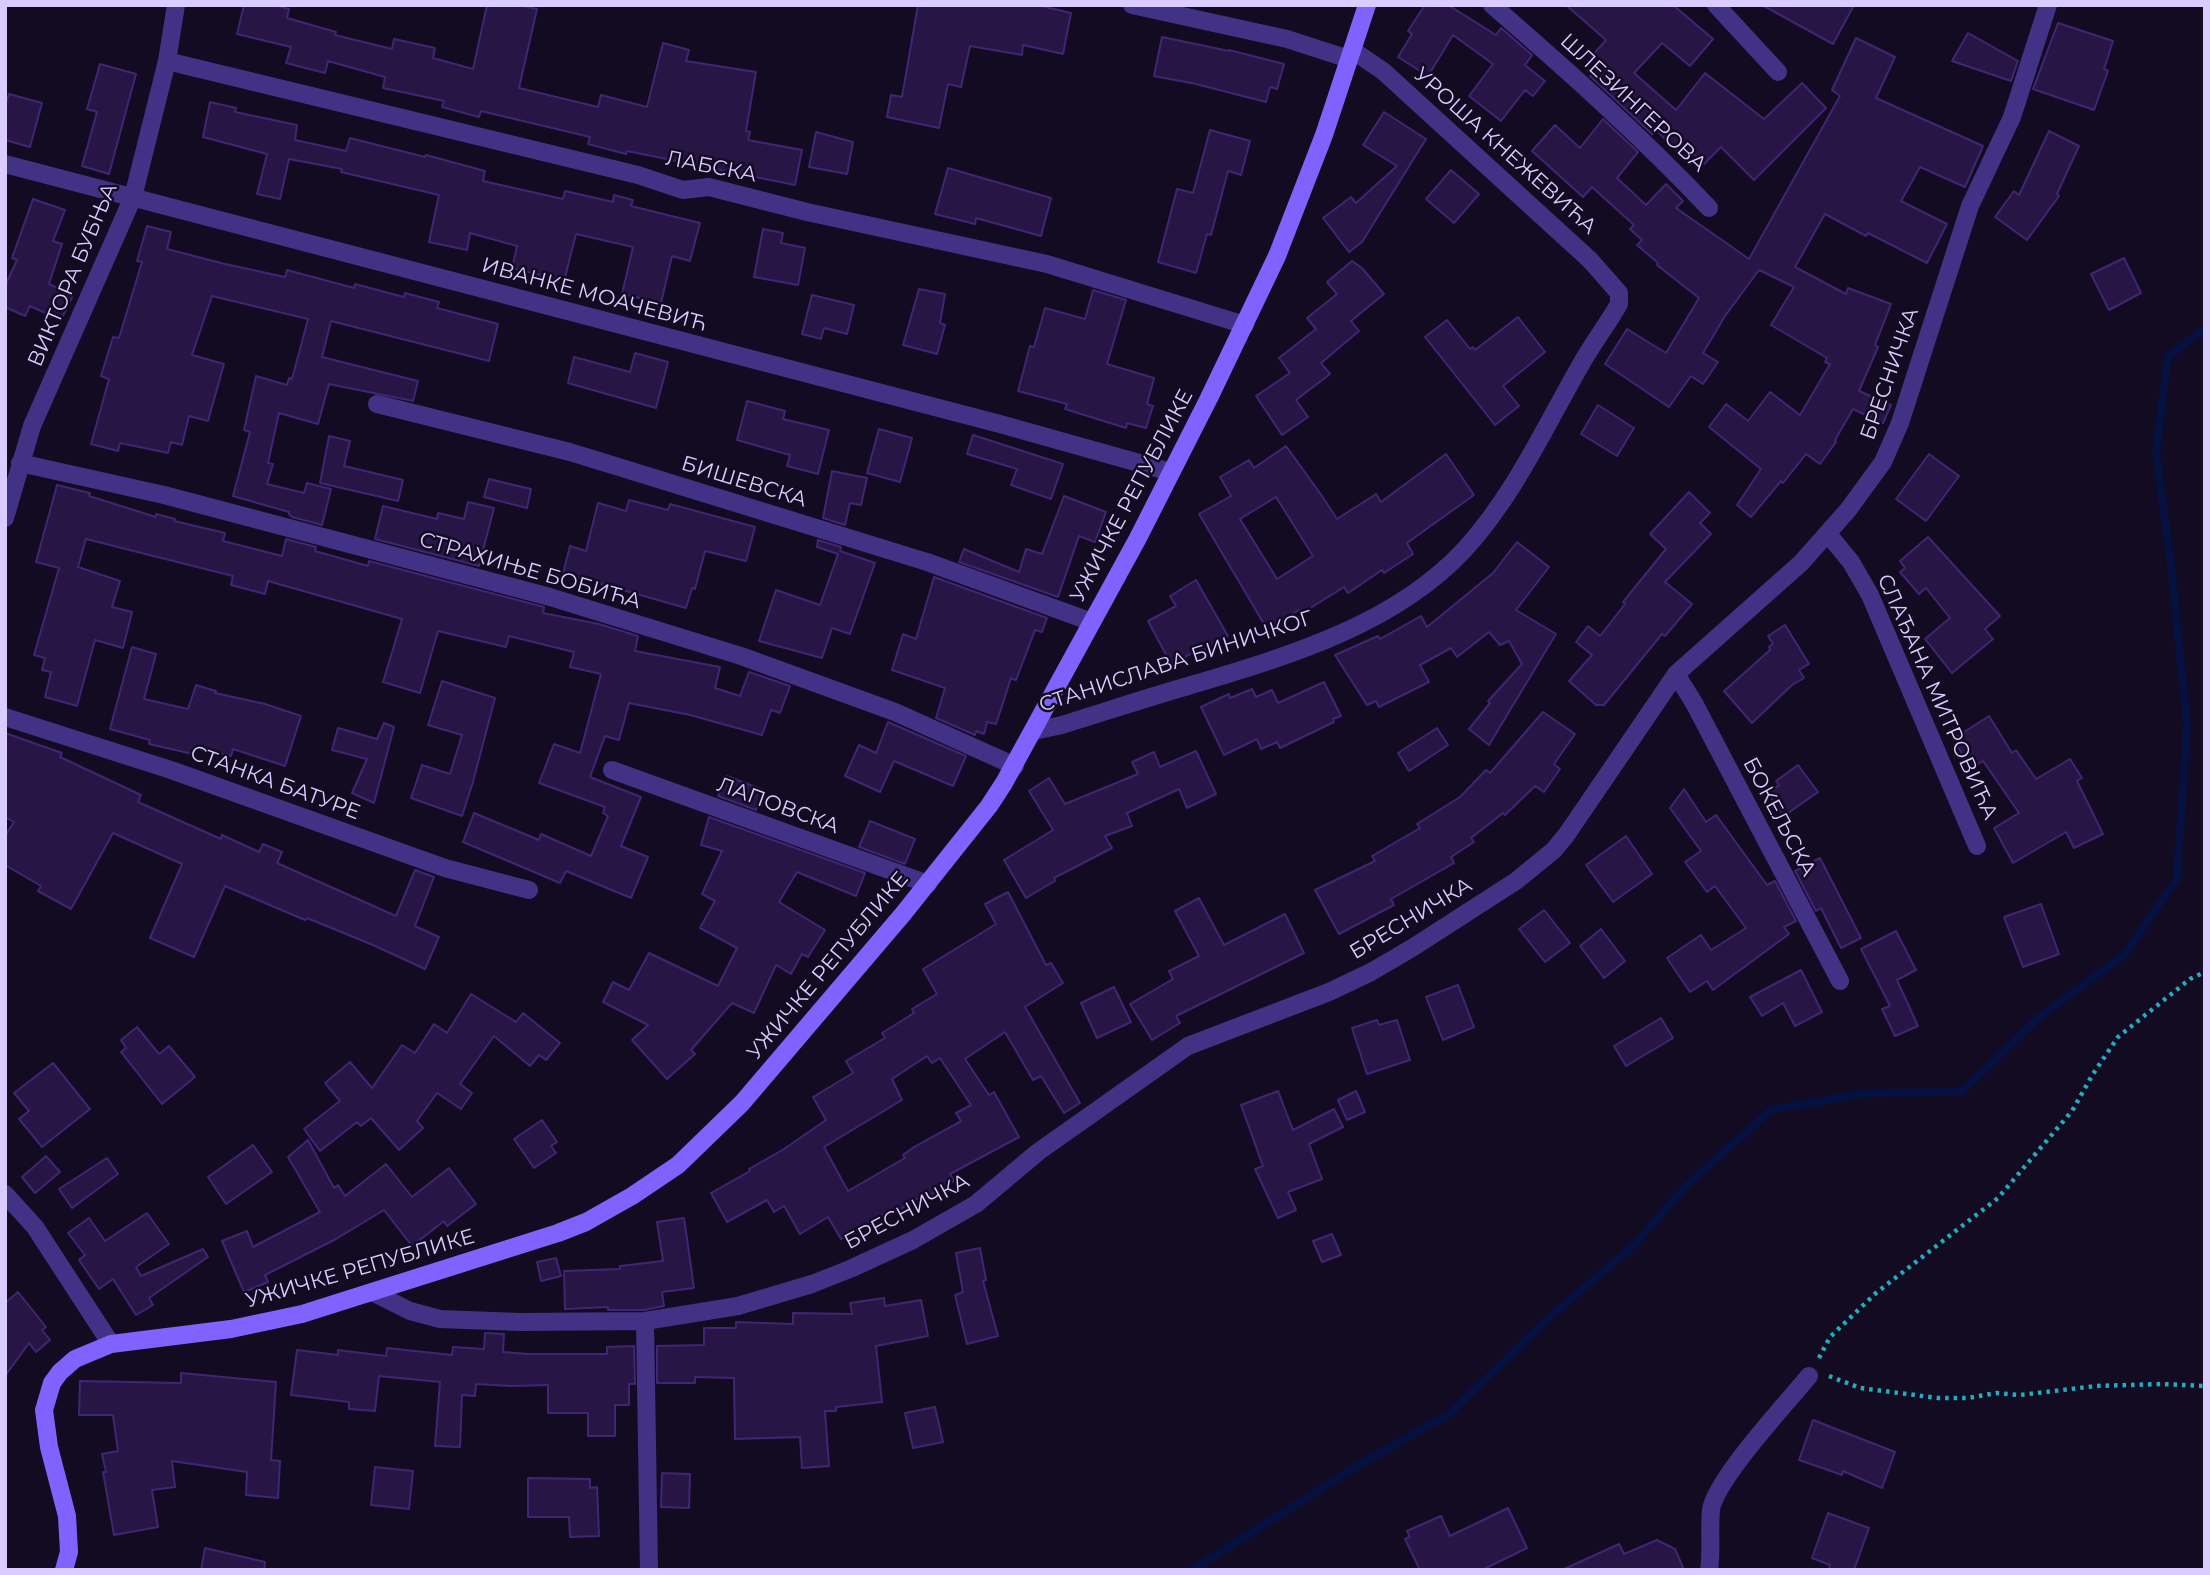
<!DOCTYPE html>
<html>
<head>
<meta charset="utf-8">
<style>
  body { margin:0 }
  #map { position:relative; width:2210px; height:1575px; overflow:hidden; background:#130b22; font-family:Montserrat,sans-serif }
  canvas { display:block }
  .frame { position:absolute; inset:0; border:7px solid #daccff; pointer-events:none }
</style>
</head>
<body>
<div id="map">
<canvas width="2210" height="1575"></canvas>
<div class="frame"></div>
</div>
<script>
const context = document.querySelector('canvas').getContext('2d');
context.lineJoin = 'round';
function trace(path, color, width, dash) { context.strokeStyle = color; context.lineWidth = width; context.lineCap = dash ? 'butt' : 'round'; context.setLineDash(dash || []); context.stroke(path); }
function fillPath(path, color) { context.fillStyle = color; context.fill(path, 'evenodd'); }
function drawText(font, color, halo, rows, align = 'center') {
  context.font = font + ' Montserrat,sans-serif'; context.lineWidth = 5; context.setLineDash([]); context.textBaseline = 'middle'; context.strokeStyle = halo; context.fillStyle = color; for (const [text, x, y, turn = 0] of rows) {
    context.save(); context.translate(x, y); context.rotate((+turn || 0) * Math.PI / 180); context.textAlign = isNaN(turn) ? turn : align; if (halo) context.strokeText(text, 0, 0); context.fillText(text, 0, 0); context.restore();
  }
}
const stream = new Path2D(`
  M1192,1570L1362,1463L1448,1415L1552,1315L1632,1247L1689,1183L1771,1110L1866,1093L1961,1092L2038,1018L2124,955L2177,879L2187,724L2171,566L2156,452L2168,356L2205,329`);
const building = new Path2D(`
  M244,5H274L289,9L287,18L336,32L335,35L392,49L394,39L435,48L433,58L473,69L487,5H518L537,9L519,88L598,107L601,95L647,107L663,43L689,50L686,61L756,72L746,131L750,132L748,140L802,150L795,185L627,151L626,154L588,144L590,137L481,111L479,117L442,107L444,101L383,88L385,77L328,61L325,73L286,63L291,47L237,34Z
  M918,5H1037L1071,13L1063,54L1023,45L1022,55L970,46L961,87L948,84L939,128L887,117L891,95L902,97Z
  M1425,5H1448L1496,35L1501,28L1532,55L1525,65L1545,81L1533,96L1525,90L1501,121L1469,96L1493,64L1453,35L1428,76L1398,57L1412,34L1408,31Z
  M1566,5H1673L1713,39L1690,66L1662,43L1634,73L1676,110L1705,73L1764,119L1802,83L1826,108L1754,180L1721,147L1704,164L1686,146L1679,153L1656,130L1652,134L1590,76L1593,73L1584,65L1606,40Z
  M1762,5H1854L1833,44Z
  M2058,23L2113,41L2104,69L2108,71L2094,110L2033,89Z
  M1968,33L2018,61L2011,81L1952,61Z
  M1162,37L1229,51V50L1284,64L1277,89L1270,87L1266,102L1196,84L1154,76Z
  M1856,38L1895,57L1876,98L1983,146L1965,187L1920,167L1901,201L1947,224L1927,263L1868,233L1866,236L1825,214L1795,267L1846,294L1848,288L1891,304L1875,345L1878,347L1859,391L1891,405L1883,423L1853,409L1835,440L1836,442L1820,464L1806,454L1783,483L1781,481L1751,517L1737,505L1761,469L1709,427L1726,404L1748,421L1770,392L1800,415L1830,364L1825,362L1827,358L1771,325L1794,287L1759,270L1725,316L1703,353L1718,362L1703,384L1691,376L1669,407L1605,364L1627,329L1666,353L1699,298L1657,265L1658,263L1637,245L1642,240L1630,229L1634,225L1592,187L1583,197L1532,151L1555,125L1580,148L1603,119L1638,152L1617,178L1646,205L1666,184L1683,201L1676,208L1749,259L1840,96L1832,90Z
  M100,64L136,74L109,174L82,166L97,112L87,109Z
  M9,94L42,103L30,147L5,140V106Z
  M210,102L236,108L235,112L297,125L295,140L346,151L350,138L425,157L426,155L485,171L483,181L563,199L565,191L613,202L614,195L633,200L631,206L700,223L690,261L672,256L661,303L622,294L633,247L576,234L564,281L512,268L517,246L470,233L467,250L429,242L439,195L341,172L342,169L289,159L280,199L257,194L267,154L203,137Z
  M1384,112L1426,139L1362,242L1349,252L1323,218L1351,197L1356,203L1397,166L1363,145Z
  M1210,130L1250,141L1241,175L1228,171L1211,235L1207,234L1196,273L1158,262L1177,189L1193,193Z
  M2049,131L2079,146L2057,194L2059,196L2027,240L1995,217L2014,191L2019,195Z
  M816,132L853,142L847,174L809,167Z
  M948,168L1051,198L1041,236L976,218L975,224L935,214Z
  M1451,170L1479,194L1454,223L1426,199Z
  M33,199L65,210L53,241L62,244L49,284L73,295L61,320L30,306L25,316L5,307V286L17,260L12,258Z
  M147,226L171,232L167,249L225,264L285,277L287,270L354,288L355,284L404,297L405,293L439,302L437,308L498,324L489,361L331,321L322,357L418,381L413,401L329,384L318,424L279,413L268,463L273,464L267,484L304,493L307,483L331,489L322,525L292,517L289,514V512L233,496L250,432L244,430L256,376L287,385L289,378L292,379L308,319L212,296L192,355L224,364L208,421L189,416L182,445L171,442L168,453L120,443L118,451L91,444L109,379L101,376L113,337L119,338L142,262L137,261Z
  M763,229L783,233L781,243L805,248L798,285L754,277Z
  M2124,258L2141,293L2109,310L2091,274Z
  M1352,261L1362,268L1384,294L1351,321L1359,331L1321,363L1330,374L1296,400L1308,417L1282,435L1256,396L1290,373L1279,358L1316,329L1307,318L1337,294L1327,282Z
  M919,289L945,294L940,323L945,325L937,354L903,345Z
  M1093,290L1126,300L1107,364L1154,378L1147,404L1153,406L1146,428L1127,423L1126,428L1065,409L1067,404L1018,391L1030,346L1034,347L1045,308L1085,319Z
  M812,295L854,305L847,334L824,328L821,339L802,334Z
  M1518,317L1545,352L1503,386L1519,406L1495,425L1425,337L1447,320L1470,349L1473,347L1475,350Z
  M635,353L668,362L656,408L568,383L574,357L630,372Z
  M747,401L785,411L783,419L829,430L818,474L787,466L790,455L737,440Z
  M1598,405L1634,428L1617,456L1581,434Z
  M879,429L912,438L900,482L867,473Z
  M973,435L1063,464L1051,499L1011,485L1017,469L967,454Z
  M329,436L350,441L344,466L403,480L398,501L320,483Z
  M1286,446L1322,496L1337,519L1376,494L1381,502L1446,454L1474,495L1407,543L1413,554L1384,573L1382,570L1348,593L1344,587L1301,614L1299,610L1267,629L1199,514L1231,496L1220,477L1249,460L1254,468ZM1276,497L1313,556L1277,579L1240,519Z
  M1929,454L1959,476L1926,521L1896,499Z
  M832,471L867,478L861,505L850,503L845,525L823,518Z
  M489,479L531,489L527,508L484,497Z
  M57,485L90,493L89,496L156,517V514L175,519L174,521L225,533L223,541L282,556L286,539L316,547L315,551L368,566L369,561L544,607L543,613L599,624L638,636L635,651L720,667L715,688L740,696L749,672L790,686L780,713L771,710L762,735L690,715L629,703L619,740L605,736L590,777L641,797L621,846L648,857L631,898L566,871L560,883L463,842L474,813L539,840L541,834L591,856L608,816L603,813L605,807L539,783L554,744L580,753L601,674L570,667L574,652L509,636L506,647L438,631L420,693L383,682L402,619L268,581L265,594L231,585L233,576L86,539L78,567L120,581L112,607L132,612L123,648L95,640L77,706L45,697L51,672L42,670L45,658L34,655L59,568L36,562Z
  M1689,492L1710,513L1700,523L1711,534L1665,582L1692,604L1665,636L1662,634L1604,705H1596L1569,681L1592,655L1576,642L1588,626L1600,636L1625,604L1623,602L1666,549L1650,534Z
  M1064,496L1106,512L1095,542L1079,536L1058,597L959,562L964,549L1019,572L1026,549L1042,554Z
  M629,500L668,510L670,504L755,527L746,561L705,551L695,589L692,588L686,608L563,573L570,546L586,551L598,503L626,511Z
  M468,502L494,508L479,566L375,539L383,506L437,519L438,513L464,519Z
  M1928,537L2000,616L1985,629L1993,639L1952,673L1925,639L1950,618L1926,588L1919,594L1900,572L1905,568L1900,561Z
  M818,540L841,547L840,551L875,563L850,634L832,628L822,658L759,641L776,590L820,605L838,554L817,547Z
  M1517,542L1549,567L1516,610L1556,634L1489,745L1469,729L1490,703L1488,701L1522,664L1509,641L1500,645L1489,632L1457,657L1451,648L1420,665L1429,682L1379,707L1376,701L1367,705L1335,655L1378,636L1380,639L1421,616L1427,627L1493,573Z
  M934,577L1047,618L1042,632L1035,630L1016,680L1011,678L996,724L987,722L984,734L976,731L975,735L936,718L945,688L892,670L903,634L916,639Z
  M1196,580L1228,636L1202,651L1200,649L1171,664L1148,621L1176,606L1170,596Z
  M1785,625L1809,664L1799,670L1804,678L1792,685L1752,723L1724,691L1770,650L1769,647L1773,644L1768,636Z
  M132,647L156,654L144,699L188,709L196,685L216,691L215,693L265,704L301,716L285,766L233,749L231,756L195,747L193,754L149,744L150,740L110,729Z
  M442,681L495,698L473,782L462,816L411,798L422,765L450,774L462,735L428,725Z
  M1324,682L1341,716L1333,719L1334,722L1280,748L1277,742L1261,749L1257,739L1224,755L1201,707L1229,694L1230,698L1252,689L1256,697L1272,690L1278,703Z
  M1543,712L1575,734L1554,764L1560,769L1544,792L1535,786L1505,815L1503,813L1471,838L1474,842L1451,857L1454,863L1391,899L1394,905L1339,934L1315,890L1375,861L1372,856L1420,828L1417,824L1460,797L1486,770L1490,773Z
  M1989,716L2012,753L2016,750L2036,779L2070,759L2082,778L2077,781L2103,834L2074,848L2066,832L2013,863L1994,828L2019,813L1983,761L1971,768L1953,739Z
  M888,722L966,756L953,786L894,761L880,792L845,776L859,745L876,753Z
  M384,723L394,727L374,803L352,793L367,759L332,750L338,728L377,739Z
  M1437,728L1448,745L1409,771L1398,753Z
  M5,733L62,753L60,757L141,795L138,802L221,839L222,835L259,852L263,844L282,852L277,863L396,916L415,870L434,877L415,926L439,937L425,969L373,945L307,918L305,920L225,886L194,957L150,938L182,864L113,833L71,909L38,891L41,886L5,865V836L14,822L5,817Z
  M1196,751L1216,794L1187,808L1179,789L1127,813L1132,826L1105,836L1112,848L1054,878L1055,881L1026,898L1004,860L1053,830L1029,791L1049,778L1065,804L1138,774L1132,762L1154,752L1160,767Z
  M1798,765L1818,792L1784,816L1768,793L1779,785L1776,781Z
  M727,776L763,790L756,810L718,796Z
  M1684,789L1706,822L1716,815L1767,885L1775,881L1796,921L1784,927L1789,934L1713,990L1707,981L1690,992L1667,958L1701,935L1711,950L1746,928L1715,886L1707,892L1685,862L1701,851L1670,808Z
  M709,817L865,873L856,896L797,872L779,902L825,930L808,957L802,954L791,974L776,965L754,1013L732,1003L691,1050L695,1054L667,1079L632,1040L648,1025L603,1002L613,982L629,990L649,953L718,986L737,948L700,928L715,901L702,894L722,851L701,845Z
  M870,821L915,839L905,864L859,847Z
  M1626,836L1652,874L1613,902L1586,865Z
  M1820,858L1861,938L1841,948L1821,908L1816,911L1795,871Z
  M1008,892L1046,965L1051,963L1063,983L1025,1007L1080,1103L1064,1113L1041,1076L1033,1080L1005,1032L965,1059L989,1095L994,1092L1019,1137L950,1174L954,1181L928,1196L926,1194L892,1214L890,1210L841,1239L828,1217L800,1234L784,1206L774,1212L767,1200L727,1222L711,1193L750,1171L749,1169L784,1149L826,1120L813,1097L853,1073L846,1061L885,1038L882,1033L914,1013L912,1009L937,994L923,969L996,924L985,904ZM927,1056L932,1063L940,1058L971,1105L956,1113L961,1121L914,1147L903,1155L905,1158L848,1191L824,1147L902,1100L892,1079Z
  M1199,898L1224,945L1285,914L1304,953L1176,1016L1180,1023L1152,1040L1130,1004L1173,979L1169,971L1199,956L1175,911Z
  M2041,904L2059,954L2023,967L2004,917Z
  M1544,910L1570,943L1545,962L1519,929Z
  M1601,929L1625,961L1604,978L1580,946Z
  M1896,931L1916,970L1897,980L1918,1026L1895,1036L1882,1009L1890,1006L1861,949Z
  M1801,970L1822,1012L1795,1026L1783,1003L1762,1016L1750,997Z
  M1458,985L1474,1027L1443,1040L1426,997Z
  M1114,987L1131,1022L1097,1038L1081,1003Z
  M471,994L516,1022L523,1013L560,1043L546,1060L539,1055L530,1066L494,1036L460,1084L472,1093L461,1109L437,1093L417,1121L423,1128L399,1150L371,1118L361,1126L357,1122L320,1151L304,1129L340,1101L325,1083L350,1062L372,1088L402,1045L415,1053L434,1024L447,1033Z
  M1661,1018L1673,1038L1626,1066L1614,1046Z
  M1377,1020L1379,1025L1397,1020L1410,1060L1367,1074L1352,1028Z
  M137,1027L159,1054L169,1046L195,1077L162,1104L121,1052L126,1048L121,1040Z
  M53,1063L90,1109L42,1147L19,1119L29,1111L14,1093Z
  M1278,1091L1293,1130L1334,1109L1343,1127L1309,1144L1322,1179L1288,1192L1296,1210L1278,1218L1255,1169L1263,1166L1241,1105Z
  M1356,1091L1365,1112L1347,1120L1338,1100Z
  M542,1120L557,1142L551,1146L556,1153L534,1168L514,1139Z
  M308,1140L334,1188L338,1185L345,1196L386,1164L412,1197L449,1168L476,1204L447,1226L444,1221L412,1246L384,1210L336,1239L265,1275L268,1282L244,1292L222,1241L247,1231L253,1247L320,1212L288,1157Z
  M253,1145L272,1172L226,1204L208,1177Z
  M46,1156L60,1172L35,1193L22,1177Z
  M107,1158L118,1174L72,1208L59,1189Z
  M147,1213L169,1244L136,1267L141,1276L203,1249L208,1257L149,1298L153,1305L136,1315L113,1279L99,1289L79,1260L85,1255L68,1233L89,1218L105,1241Z
  M684,1218L694,1288L662,1292L664,1306L644,1310H608V1307L565,1309L564,1271L620,1269V1266L663,1261L657,1222Z
  M1332,1234L1341,1255L1322,1262L1313,1241Z
  M980,1248L986,1280L983,1281L998,1336L967,1344L955,1295L963,1292L956,1253Z
  M556,1258L561,1276L541,1281L537,1262Z
  M18,1292L46,1327L42,1330L50,1340L36,1352L29,1343L5,1376V1303Z
  M884,1298L885,1306L921,1300L928,1336L876,1346L882,1402L836,1407V1411H825L829,1466L802,1468L800,1437L735,1439L734,1378L695,1377V1383H657V1346L704,1345V1328H736V1322L793,1324V1313L852,1314L850,1303Z
  M485,1333L504,1334L503,1352L528,1354H607V1347L634,1346L635,1384H629V1405H615V1436H588V1413H548V1385L511,1386L476,1384L475,1396L462,1395L460,1447L435,1446L440,1382L379,1376L375,1411L349,1409V1402L291,1395L297,1350L338,1355V1350L386,1356L387,1348L452,1355L453,1347L484,1349Z
  M181,1373L276,1382L271,1460L280,1461L278,1498L246,1495L247,1472L172,1461L175,1487L152,1490L158,1527L114,1535L103,1472H106L102,1454L118,1451L113,1415H79L80,1381L181,1383Z
  M935,1407L943,1442L913,1448L905,1413Z
  M1813,1420L1895,1452L1882,1488L1843,1471L1842,1475L1799,1460Z
  M375,1467L413,1471L409,1509L371,1505Z
  M662,1473L690,1474L689,1508L661,1507Z
  M528,1478L590,1479V1488L597,1487L599,1536L570,1537L569,1517H528Z
  M1508,1508L1527,1548L1482,1570H1420L1405,1539L1410,1537L1407,1531L1441,1516L1450,1536Z
  M1828,1513L1869,1528L1854,1570H1829L1830,1565L1812,1558Z
  M1657,1540L1675,1549L1684,1570H1562L1619,1544L1624,1554Z
  M205,1548L265,1562L264,1570H201Z`);
const path = new Path2D(`
  M1819,1358L1830,1337L1876,1293L1998,1198L2072,1111L2093,1074L2118,1037L2190,979L2205,972
  M1829,1376L1860,1388L1938,1398H1968L1996,1393L2020,1395L2096,1386L2161,1384L2205,1386`);
const street = new Path2D(`
  M1132,5L1287,39L1349,59
  M1492,5C1567,70 1641,136 1709,208
  M1716,5L1778,72
  M167,61L638,175L683,190L709,187L807,212L1047,264L1245,325
  M5,164L1000,424L1171,472
  M377,404L570,452L927,562L1092,622
  M20,463L164,495L550,597L741,656L895,712L1015,766
  M5,518L32,426L133,197L167,61L176,5
  M1828,534L1851,562L1870,595L1977,846
  M1676,674L1694,703L1840,981
  M5,717L171,770L445,868L529,890
  M1034,731L1062,725C1104,712 1146,698 1188,686C1285,657 1394,626 1465,549C1514,495 1544,429 1580,366C1592,344 1607,325 1619,304V293L1590,260L1383,71L1352,50
  M612,770L928,884
  M5,1194L35,1227L111,1344
  M372,1292L410,1311L440,1319L520,1322L645,1321L738,1306L812,1284L850,1269L913,1240L976,1204L1038,1152L1188,1046L1329,992L1371,972L1412,948L1516,881L1554,850L1567,834L1676,674L1801,563L1848,510L1883,462L1900,423L1970,206L2012,117L2048,5
  M645,1321L649,1570
  M1709,1570C1712,1550 1709,1530 1711,1510C1715,1480 1787,1403 1809,1376`);
const secondary = new Path2D(`
  M64,1570L69,1552L67,1516L49,1447L44,1410L52,1383L60,1372L75,1359L111,1344L231,1329L302,1314L558,1233L586,1222L632,1196L678,1165L742,1103L903,914L989,806L1004,783L1138,538L1209,398L1277,256L1324,135L1367,5`);
const streetNames = [
  ["ШЛЕЗИНГЕРОВА",1633,103,43],
  ["УРОША КНЕЖЕВИЋА",1505,151,42],
  ["ЛАБСКА",711,167,11],
  ["ВИКТОРА БУБЊА",73,275,-67],
  ["ИВАНКЕ МОАЧЕВИЋ",594,295,15],
  ["БРЕСНИЧКА",1890,374,-71],
  ["БИШЕВСКА",744,482,17],
  ["УЖИЧКЕ РЕПУБЛИКЕ",1132,496,-62],
  ["СТРАХИЊЕ БОБИЋА",530,571,16],
  ["СТАНИСЛАВА БИНИЧКОГ",1176,662,-18],
  ["СЛАЂАНА МИТРОВИЋА",1937,697,66],
  ["СТАНКА БАТУРЕ",275,783,20],
  ["ЛАПОВСКА",778,806,20],
  ["БОКЕЉСКА",1779,817,62],
  ["БРЕСНИЧКА",1411,919,-31],
  ["УЖИЧКЕ РЕПУБЛИКЕ",828,966,-50],
  ["БРЕСНИЧКА",907,1212,-28],
  ["УЖИЧКЕ РЕПУБЛИКЕ",360,1269,-16]
];
trace(stream, '#051141', 8);
fillPath(building, '#271545');
trace(building, '#412573', 2);
trace(path, '#22adbd', 4.5, [3.5, 5]);
trace(street, '#423286', 18);
trace(secondary, '#8063ff', 18);
drawText('21px', '#daccff', '#130b22', streetNames);
</script>
</body>
</html>
